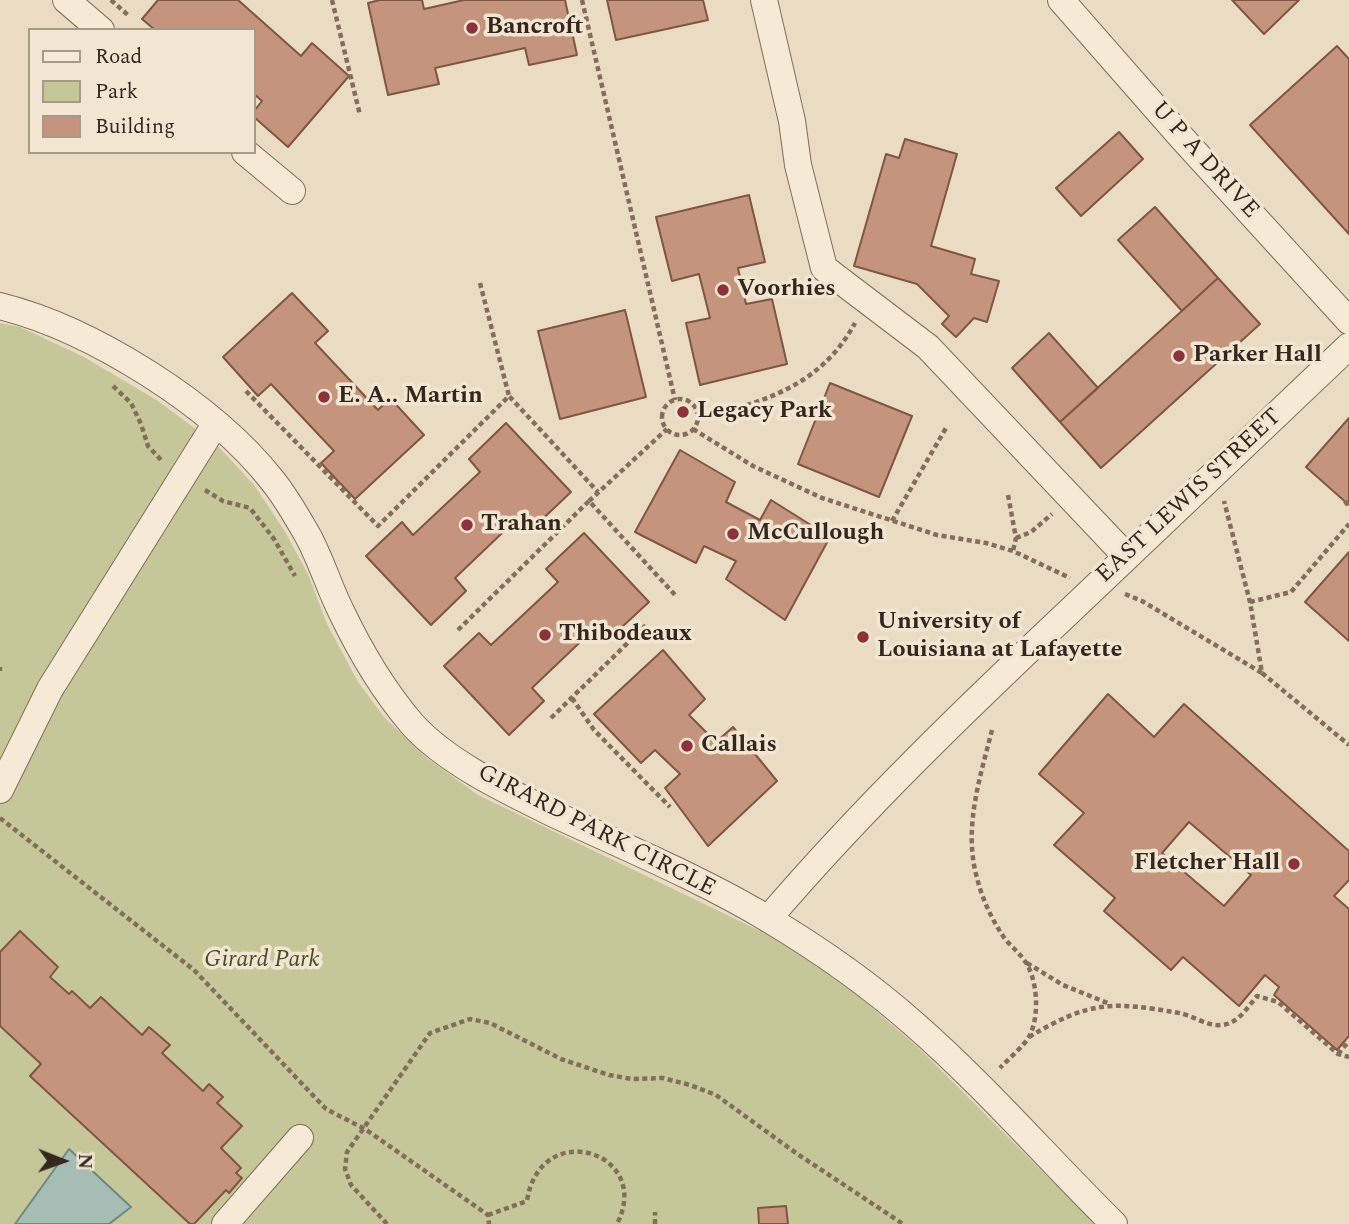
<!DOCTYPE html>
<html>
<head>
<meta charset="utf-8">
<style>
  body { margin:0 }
  #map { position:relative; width:1349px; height:1224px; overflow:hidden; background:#eadbc3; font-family:Spectral,serif }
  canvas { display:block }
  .legend { position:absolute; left:28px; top:28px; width:228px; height:126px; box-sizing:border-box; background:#f2e6d2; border:2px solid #a69a8a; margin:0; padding:9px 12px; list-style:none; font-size:21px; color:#34271e }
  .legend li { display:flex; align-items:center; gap:14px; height:35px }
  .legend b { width:35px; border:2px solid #a69a8a }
  .north { position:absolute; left:28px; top:1126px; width:70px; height:70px; -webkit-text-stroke:5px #f2e6d2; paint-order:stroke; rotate:91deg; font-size:19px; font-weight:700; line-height:28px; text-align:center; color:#34271e }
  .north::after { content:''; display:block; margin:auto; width:24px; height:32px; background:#34271e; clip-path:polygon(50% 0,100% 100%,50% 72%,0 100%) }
</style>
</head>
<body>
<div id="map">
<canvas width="1349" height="1224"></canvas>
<ul class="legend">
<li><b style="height:9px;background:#f6e9d6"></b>Road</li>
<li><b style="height:19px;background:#c6c798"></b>Park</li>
<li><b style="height:19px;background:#c5947c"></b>Building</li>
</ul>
<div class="north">N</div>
</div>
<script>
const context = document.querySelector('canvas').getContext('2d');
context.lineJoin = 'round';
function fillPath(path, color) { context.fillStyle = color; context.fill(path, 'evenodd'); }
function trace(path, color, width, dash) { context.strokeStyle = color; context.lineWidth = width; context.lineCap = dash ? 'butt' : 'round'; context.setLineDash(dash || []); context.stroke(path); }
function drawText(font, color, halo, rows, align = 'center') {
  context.font = font + ' Spectral,serif'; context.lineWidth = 7; context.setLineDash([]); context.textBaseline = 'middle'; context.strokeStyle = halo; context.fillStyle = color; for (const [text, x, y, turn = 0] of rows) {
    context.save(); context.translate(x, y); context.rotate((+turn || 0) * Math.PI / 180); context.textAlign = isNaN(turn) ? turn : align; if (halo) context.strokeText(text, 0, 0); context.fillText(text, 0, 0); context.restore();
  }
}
const green = new Path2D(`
  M0,323L20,327L84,357L158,401L217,445L254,485L284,530L308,574L327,624L358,682L384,717L427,758L478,795L777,939L854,992L921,1050L1095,1224H0Z`);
const water = new Path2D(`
  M69,1149L131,1207L109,1224H15Z`);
const building = new Path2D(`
  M158,0H238L301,56L312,43L349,76L288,147L254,117V111L262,101L254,94V30H155L142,19Z
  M380,0H422L424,9L464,0H565L577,55L529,65L525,48L435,68L439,84L388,95L368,3Z
  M607,0H703L708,20L616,40Z
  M1232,0H1299L1264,34Z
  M1337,46L1349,59V234L1250,125Z
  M1119,132L1143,159L1081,216L1056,188Z
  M905,139L957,154L931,246L975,259L971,274L999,281L987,322L974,318L956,337L942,324L949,316L917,284L854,266L886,154L899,158Z
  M749,195L765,262L738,268L746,304L772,299L787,364L700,385L686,323L710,318L699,274L672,281L656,217Z
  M1155,207L1218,278L1182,311L1118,240Z
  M1218,278L1260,324L1101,468L1060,422Z
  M292,293L328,331L315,343L378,410L390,398L424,435L355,499L321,463L334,451L271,384L258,396L223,357Z
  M625,310L646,397L560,419L538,331Z
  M1049,333L1098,388L1060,422L1012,368Z
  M830,383L912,416L879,497L798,464Z
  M1349,418V505L1306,467Z
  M506,423L571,492L533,528L521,515L455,578L466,591L431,625L366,556L402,522L413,535L480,472L469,459Z
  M680,450L735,482L726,502L760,520L771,500L830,537L785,620L726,579L736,561L704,546L696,563L635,532Z
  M584,533L649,602L610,638L598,625L532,688L544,701L509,735L444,666L479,633L491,645L558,582L546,569Z
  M1349,552V641L1305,602Z
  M663,650L705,699L689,715L716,742L733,727L777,781L708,846L665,788L680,774L655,750L641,763L594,714Z
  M1108,694L1154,737L1184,704L1349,851V880L1334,896L1349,909V1036L1337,1050L1274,995L1279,987L1265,975L1239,1006L1183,957L1171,970L1104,911L1115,898L1054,845L1084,813L1039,774ZM1189,822L1251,875L1224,906L1162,853Z
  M20,931L58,967L50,977L69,994L72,991L90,1008L101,997L142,1035L149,1027L170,1045L162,1053L203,1091L209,1084L223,1097L217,1103L242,1126L221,1148L241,1168L236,1173L242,1178L229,1193L226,1190L194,1224H190L30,1076L41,1064L0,1026V952Z
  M786,1206L788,1224H759L758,1208Z`);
const path = new Path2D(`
  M111,0L129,16
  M332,0L360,115
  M582,0L675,400
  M480,283L509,396
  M113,386L131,403L141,424L148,446L163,462
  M246,391L378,526L509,396L598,492
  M662 417a18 18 0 1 1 36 0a18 18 0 1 1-36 0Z
  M697,418C763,403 821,386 855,323
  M693,429L753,466L822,498L937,535L986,543L1013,551L1070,578
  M205,490L223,501L250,508L274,539L295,576
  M1008,495L1016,538L1013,551
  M589,501L667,429
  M1345,501L1349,507
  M892,521L946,428
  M1016,538L1031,532L1052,514
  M1125,594L1142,601L1262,673L1250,602L1224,501
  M1250,602L1291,592L1349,524
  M458,630L589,501L676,596
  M0,667V671
  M1262,673L1349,745
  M572,698L594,730L670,807
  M551,718L646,625
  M992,730C980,778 963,828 977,878C982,898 991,918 1003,936C1009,945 1018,951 1024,960C1038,978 1040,1017 1029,1037C1022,1048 1009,1058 1000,1068
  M0,818L194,970L326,1109L365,1129L488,1215L489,1224
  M1027,963L1063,985L1110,1004
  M1029,1037C1089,1001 1112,1001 1179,1013C1192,1015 1208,1027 1221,1025C1238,1024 1247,1008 1257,996L1278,1002L1338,1054L1349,1057
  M1338,1054L1349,1041
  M488,1215L527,1201C540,1116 654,1152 617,1224
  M387,1224L351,1185L345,1169L347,1152L430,1033L470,1019L490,1023L561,1059L609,1075L632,1079L663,1078L690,1085L716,1095L796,1153L903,1224
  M655,1224V1212`);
const minor = new Path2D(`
  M66,0L101,30
  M764,0L792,121L798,165L824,268L928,347L1127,557
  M1061,0L1182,138L1349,321
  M245,152L292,191
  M0,306C92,329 213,405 272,480C286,497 297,517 308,536C321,560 329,587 341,611C360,651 383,690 412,724C447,763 509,792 556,815C627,848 702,879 770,920C820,950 870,985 914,1024C985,1086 1047,1158 1114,1224
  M0,790L50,689L216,423
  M768,919C862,809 967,708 1072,609C1164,521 1257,434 1349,346
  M225,1224L300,1138`);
const markers = [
  [472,28,7,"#8d313a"],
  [723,290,7,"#8d313a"],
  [1179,356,7,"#8d313a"],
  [324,397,7,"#8d313a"],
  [683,412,7,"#8d313a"],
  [467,525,7,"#8d313a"],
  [733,534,7,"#8d313a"],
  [545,635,7,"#8d313a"],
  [863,637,7,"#8d313a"],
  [687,746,7,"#8d313a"],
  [1294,864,7,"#8d313a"]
];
const poiNames = [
  ["Bancroft",486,28],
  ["Voorhies",737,290],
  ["Parker Hall",1193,356],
  ["E. A.. Martin",338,397],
  ["Legacy Park",697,412],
  ["Trahan",481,525],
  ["McCullough",747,534],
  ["University of",877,623],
  ["Louisiana at Lafayette",877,651],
  ["Thibodeaux",559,635],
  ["Callais",701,746],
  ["Fletcher Hall",1280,864,"right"]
];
const streetNames = [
  ["U P A DRIVE",1204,161,48],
  ["EAST LEWIS STREET",1190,497,-43],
  ["GIRARD PARK CIRCLE",596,832,27]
];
const parkNames = [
  ["Girard Park",262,961]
];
fillPath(green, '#c6c798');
fillPath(water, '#a5bdb4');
trace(water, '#6d8a80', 2);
fillPath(building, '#c5947c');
trace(building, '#805643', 2);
trace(minor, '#836d5c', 28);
trace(path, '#836d5c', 4.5, [5, 3.5]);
trace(minor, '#f6e9d6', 26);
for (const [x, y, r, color] of markers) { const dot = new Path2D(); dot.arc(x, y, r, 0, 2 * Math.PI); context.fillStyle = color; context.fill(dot); trace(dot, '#f2e6d2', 2.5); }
drawText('bold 24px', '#34271e', '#f2e6d2', poiNames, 'left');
drawText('24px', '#34271e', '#f2e6d2', streetNames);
drawText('italic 24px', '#484f27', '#f2e6d2', parkNames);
</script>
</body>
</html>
